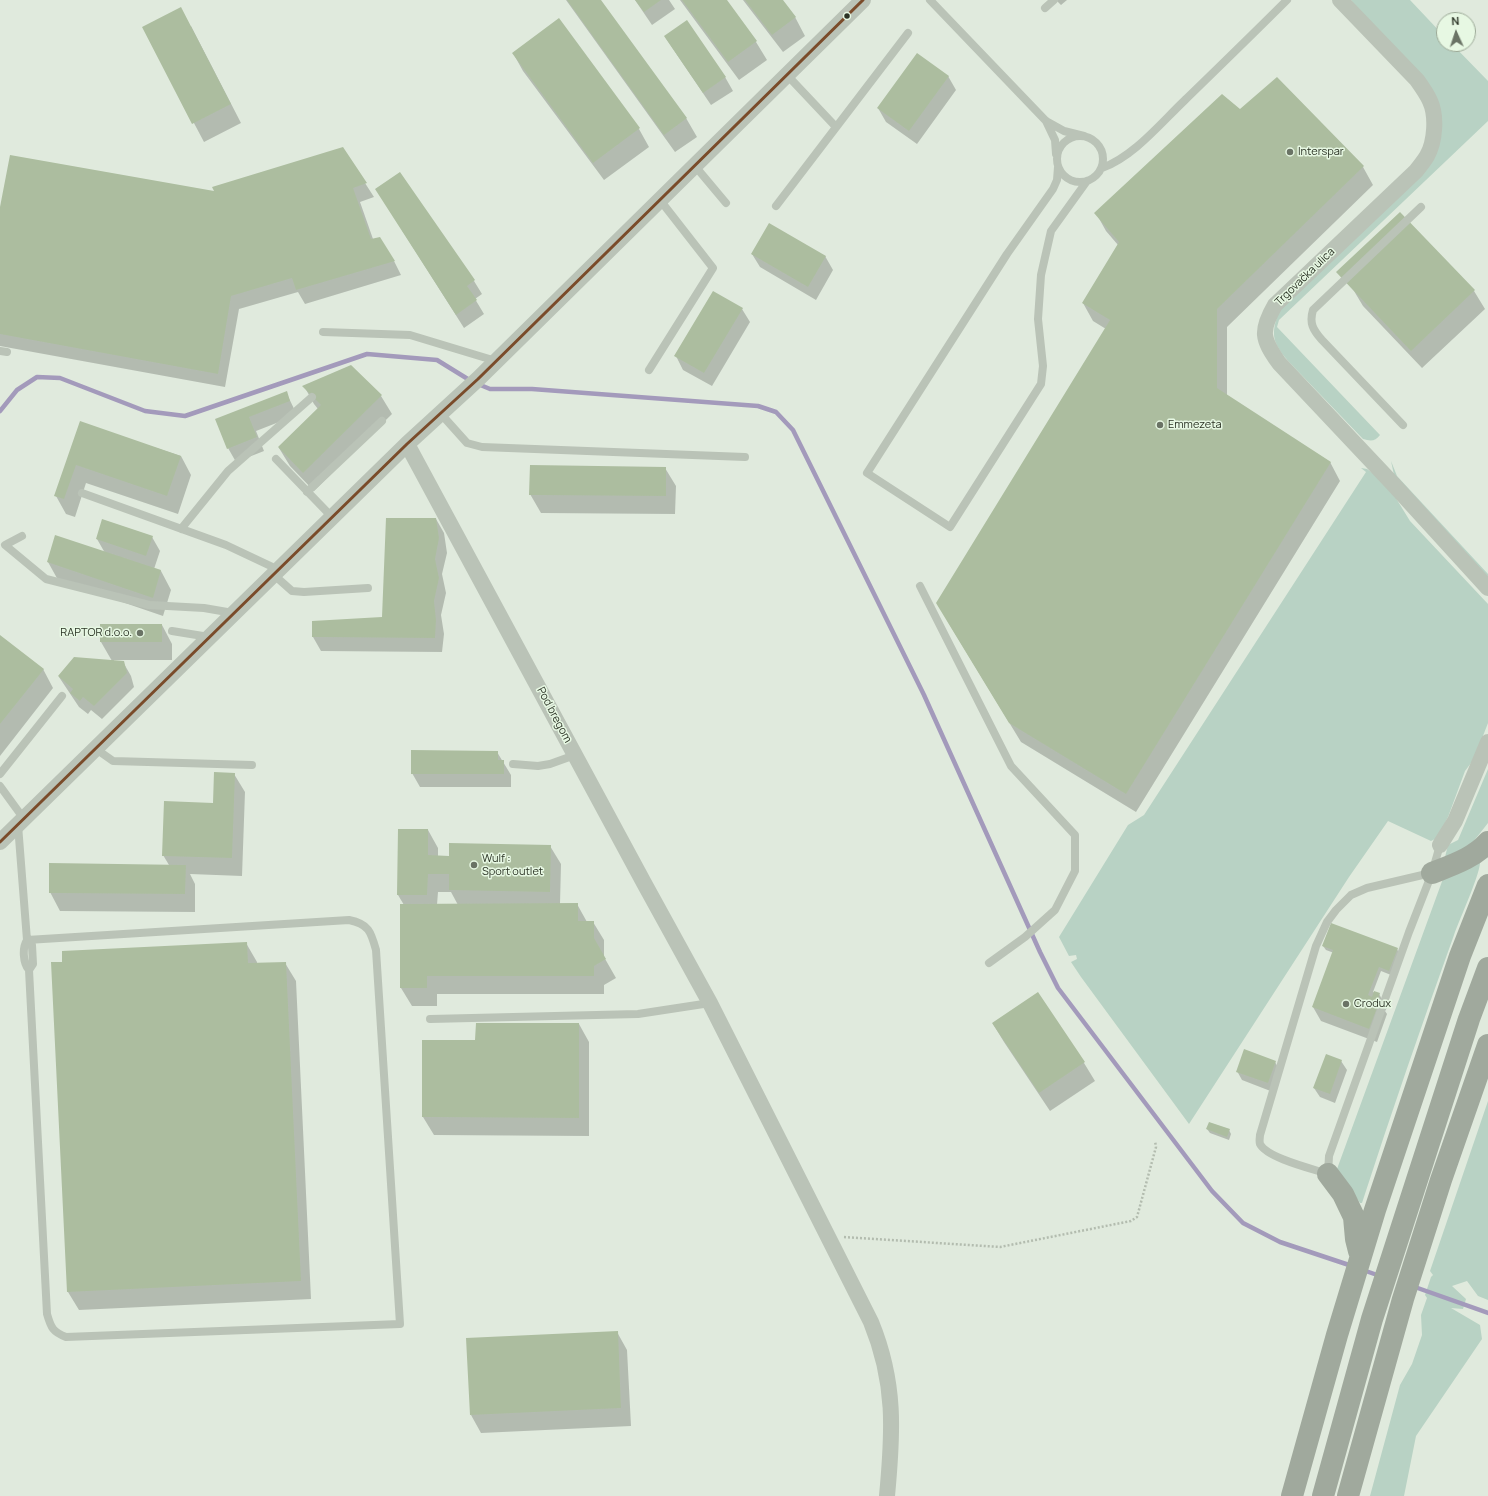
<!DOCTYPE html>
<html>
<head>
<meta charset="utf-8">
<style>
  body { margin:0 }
  #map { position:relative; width:1488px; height:1496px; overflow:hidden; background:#e0eadd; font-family:Manrope,sans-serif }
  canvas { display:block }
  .north { position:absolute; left:1436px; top:12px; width:40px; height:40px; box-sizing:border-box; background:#e7f8e3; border:1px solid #9ca997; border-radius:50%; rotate:357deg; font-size:11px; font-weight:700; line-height:16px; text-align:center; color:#2b3325 }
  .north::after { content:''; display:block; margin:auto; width:14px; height:18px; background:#6a7365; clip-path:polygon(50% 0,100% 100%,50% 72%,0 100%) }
</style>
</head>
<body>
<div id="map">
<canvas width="1488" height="1496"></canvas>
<div class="north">N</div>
</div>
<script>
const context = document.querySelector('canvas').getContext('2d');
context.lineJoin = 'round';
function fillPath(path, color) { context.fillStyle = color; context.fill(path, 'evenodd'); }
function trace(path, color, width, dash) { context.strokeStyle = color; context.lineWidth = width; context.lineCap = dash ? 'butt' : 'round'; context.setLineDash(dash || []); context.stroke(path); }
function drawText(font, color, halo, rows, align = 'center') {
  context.font = font + ' Manrope,sans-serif'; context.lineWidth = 3; context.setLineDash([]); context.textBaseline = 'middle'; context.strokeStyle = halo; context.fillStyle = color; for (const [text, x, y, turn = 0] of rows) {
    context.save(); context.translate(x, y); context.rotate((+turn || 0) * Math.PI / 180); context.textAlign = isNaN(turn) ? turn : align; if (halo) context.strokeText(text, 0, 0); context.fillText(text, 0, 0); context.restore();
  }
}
const green = new Path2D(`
  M1351,0H1410L1444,36V44H1452L1488,81V121L1279,320L1277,327L1380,435C1375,442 1370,441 1363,439L1289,362C1273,343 1270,336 1279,311L1421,175L1441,122Z
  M1391,461L1397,476L1488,574V578L1394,475Z
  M1361,468L1367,469L1374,474L1394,495L1410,521L1488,604V723L1474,759L1465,771L1448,817L1437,838L1431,841L1388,821L1349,877L1189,1124L1081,977L1071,962L1077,959L1076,955L1069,956L1059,937L1128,825L1144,815L1366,472Z
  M1488,769V823L1473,842L1459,852L1445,857L1448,845L1458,840Z
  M1480,860C1482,871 1459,920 1454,935C1422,1024 1391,1113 1362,1203H1360L1337,1169L1444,876Z
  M1488,1101V1300L1478,1296L1467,1281L1452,1286L1466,1299L1463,1309L1451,1308L1480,1325L1482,1339L1416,1436L1404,1496H1370L1400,1385L1412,1364L1422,1335L1421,1315L1427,1298L1425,1295L1431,1277L1433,1275L1430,1271Z`);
const shadow = new Path2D(`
  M566,0H600L686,118L697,137L675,152Z
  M635,0H669L675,9L652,25Z
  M680,0H725L756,42L767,60L739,80Z
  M743,0H782L795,17L805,36L783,52Z
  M1056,0H1067L1061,5Z
  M558,20L639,129L649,147L604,180L523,71L513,53Z
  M191,26L241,123L204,142L143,27Z
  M665,37L725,77L733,91L711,105Z
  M948,76L956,90L917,144L886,122L878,108Z
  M1240,110L1363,167L1373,185L1227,327V396L1330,462L1340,481L1136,812L1021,742L948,622L1106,329L1093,321L1083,303L1118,245L1106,231L1096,213Z
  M343,149L374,197L360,202L373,239L394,261L401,275L305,304L298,292L239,309L225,387L0,346V218L216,192Z
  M400,173L474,281L482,294L475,299L484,314L464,328L376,189Z
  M1400,213L1474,291L1485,309L1422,368L1363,306L1354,291L1338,273Z
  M752,254L825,256L833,270L816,300L760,267Z
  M742,309L750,322L712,386L683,370L676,356Z
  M351,366L381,396L392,414L314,491L290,466L279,448L318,409L314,404L304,386Z
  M286,392L297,415L256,431L264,451L236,462L228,448L217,420Z
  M80,423L181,456L191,475L178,514L86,483L75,517L66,514L56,496Z
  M665,468L676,486L675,514L541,513L530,494Z
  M436,519L444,533L447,553L442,574L446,593L441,615L444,634L442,652L321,651L313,637V622L383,618Z
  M152,537L160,551L154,569L161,571L171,590L163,616L58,580L48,562L105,553L97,539Z
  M162,625L172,644V660H114V661L123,662L131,676L134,687L102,719L91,710L88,714L79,707L59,677L112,661L101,642Z
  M0,636L43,669L53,688L0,756Z
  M497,752L511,775V787H420L412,773Z
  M234,774L245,792L242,876L190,874L195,884V912L60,911L50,892L169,865L163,855L214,804Z
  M428,830L438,848V857H450L550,846L561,864L560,904H577L587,922H593L604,940V957L616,978L604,985V994H437V1006H412L401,988L404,905L398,895ZM438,892H451L458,905H437Z
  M246,943L257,962V964L285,963L296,981L311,1299L79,1310L68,1292L52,963Z
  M1323,946L1397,949L1399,953L1391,975L1381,971L1373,992L1379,994L1387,1008L1385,1011L1387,1014L1377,1042L1321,1021L1313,1007L1334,953L1326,950Z
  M1038,994L1084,1063L1095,1081L1050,1111L1004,1042L993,1024Z
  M579,1024L589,1042V1136L434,1135L423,1117L476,1041Z
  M1341,1061L1347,1070L1335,1103L1320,1097L1314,1088Z
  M1275,1062L1280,1071L1273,1092L1242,1080L1237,1071Z
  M1207,1129L1229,1130L1231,1134L1229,1140L1210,1133Z
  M617,1332L627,1350L631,1426L481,1433L471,1415Z`);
const stream = new Path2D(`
  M478,384L490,389H532L758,406L776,412L793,430L924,695L1040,952L1058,988L1212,1191L1243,1223L1280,1242L1352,1266
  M0,411L17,390L37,377L60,378L145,411L185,416L367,354L437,360L471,381
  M1363,1270L1380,1276
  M1412,1286L1488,1313`);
const building = new Path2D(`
  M567,0H601L687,118L664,135Z
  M635,0H661L644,12Z
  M682,0H727L757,41L728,62Z
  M745,0H783L796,17L772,35Z
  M181,7L231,104L192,124L142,27Z
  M559,18L640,128L593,163L512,53Z
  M687,20L726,77L703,93L664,36Z
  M917,53L949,76L909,131L877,108Z
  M1277,77L1364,166L1217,309V388L1331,462L1126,794L1009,723L936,603L1110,320L1082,303L1119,242L1094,213L1222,94L1240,109Z
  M343,147L367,183L353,188L371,239L380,237L395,261L296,290L292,278L231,296L218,374L0,334V207L10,155L214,191L212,187Z
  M400,172L475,280L467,286L477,300L456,315L375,189Z
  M1400,212L1475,290L1411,351L1336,272Z
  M769,223L826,256L808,287L751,254Z
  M713,291L743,308L704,373L674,356Z
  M351,365L382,395L303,473L278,447L321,405L302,386Z
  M287,391L290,401L249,417L257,437L227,449L215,419Z
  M80,421L181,456L167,496L76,465L64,499L54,496Z
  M530,465L666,467V496L529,495Z
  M386,518H436L439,538L435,559L439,578L434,601L436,620L435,638L312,637V621L382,617Z
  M102,519L153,536L146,556L96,539Z
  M55,535L161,570L153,598L47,562Z
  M100,624H162V642H100Z
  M0,635L44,669L0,724Z
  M74,657L124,661L127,673L94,706L83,697L80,701L70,693L73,689L58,676Z
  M411,750L498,751V760H504V774H411Z
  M214,772L235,773L232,858L162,856L164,801L213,803Z
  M398,829H428V855L449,856V843L551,845L550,892L449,890V874H428L427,895H397Z
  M49,863L186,865L185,894L49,893Z
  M578,903V921H594V938L606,959L594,966V976H427V988H400V904Z
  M1331,923L1398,948L1389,971L1379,967L1368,995L1372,997L1374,991L1380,993L1378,999L1380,1000L1369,1029L1312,1007L1333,950L1322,946Z
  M247,942L248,963L286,962L301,1281L67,1292L51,962H62V951Z
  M1038,992L1085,1062L1039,1093L992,1023Z
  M476,1023H579V1118L422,1117V1040H475Z
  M1244,1049L1276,1061L1268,1083L1236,1072Z
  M1326,1054L1342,1060L1330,1094L1313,1088Z
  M1209,1122L1230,1129L1227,1137L1206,1129Z
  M618,1331L621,1408L470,1415L466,1338Z`);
const path = new Path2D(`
  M844,1237L1000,1247L1131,1221L1137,1217L1156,1147L1155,1141`);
const service = new Path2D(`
  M930,0L1046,121L1064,131L1084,136
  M1045,8L1054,0
  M787,75L836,127
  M1046,121L1055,140L1056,154
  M1057 159a23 23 0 1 1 46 0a23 23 0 1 1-46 0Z
  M695,166L726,203
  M1058,167L1057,180L1053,189L1007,254L867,473L950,527L1041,384L1043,366L1038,319L1041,275L1051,231L1087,181
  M1102,168C1133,157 1160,124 1184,101C1219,67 1253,34 1287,0
  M776,206L908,33
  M323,332L410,335L496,361
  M0,351L7,352
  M649,370L713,268L660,200
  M441,414L467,443L482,447L745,457
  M1403,425L1322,340C1313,330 1309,323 1313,310L1421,207
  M276,459L332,517
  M307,492L382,421
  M82,493L226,545L279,570
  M181,529L228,471L312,397
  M22,536L5,545L46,579L149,605L204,608L233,613
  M274,575L292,591L304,592L368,588
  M920,586L1011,766L1075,835V871L1055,910L1025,937L989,963
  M172,631L209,637
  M96,749L113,761L252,765
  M513,764L538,766L550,764L575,755
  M0,774L62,696
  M0,786L24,819
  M18,825L27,940C22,948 23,963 29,970L47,1314C51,1328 53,1332 66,1337L400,1324L376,950C371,932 369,924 349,920L27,940
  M1431,873L1367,888L1351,895L1336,910L1327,922L1316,946L1260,1135C1260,1137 1259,1141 1260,1144C1267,1158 1313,1169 1328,1174L1329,1156L1409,932L1432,873L1440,845
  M27,940L32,945L33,964L29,970
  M430,1019L638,1014L710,1003`);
const minor = new Path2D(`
  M1340,0L1417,80C1422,87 1427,94 1430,101C1437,116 1435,142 1427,156C1424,161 1420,166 1416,171L1275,305C1260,331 1262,339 1279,363L1394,485L1488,588
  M407,444L644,883L710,1003L871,1322C896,1383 893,1432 887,1496
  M0,842L407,444L478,379L863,0
  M1440,845L1455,821L1488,742`);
const motorway = new Path2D(`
  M1432,873C1452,865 1474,858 1488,842
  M1328,1174L1343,1194L1354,1217L1356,1239L1359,1251
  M1292,1496L1337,1335L1375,1210L1460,956L1488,885
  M1323,1496L1372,1319L1469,1019L1488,968
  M1348,1496L1403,1299L1441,1180L1488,1045`);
const bus1 = new Path2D(`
  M0,842L407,444L478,379L863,0`);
const markers = [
  [847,16,3.5,"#2b3325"],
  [1290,152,4,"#6a7365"],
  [1160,425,4,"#6a7365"],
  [140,633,4,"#6a7365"],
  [474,865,4,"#6a7365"],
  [1346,1004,4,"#6a7365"]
];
const poiNames = [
  ["Interspar",1298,152],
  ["Emmezeta",1168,425],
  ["RAPTOR d.o.o.",132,633,"right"],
  ["Wulf :",482,859],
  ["Sport outlet",482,872],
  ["Crodux",1354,1004]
];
const streetNames = [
  ["Trgovačka ulica",1305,277,-44],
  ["Pod bregom",554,715,62]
];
fillPath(green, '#b8d2c4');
fillPath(shadow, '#0003');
trace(stream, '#a39abb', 4.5);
fillPath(building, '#acbd9f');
trace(path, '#b3bcaf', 2.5, [2, 2]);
trace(service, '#bac3b7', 8);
trace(minor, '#bac3b7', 16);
trace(motorway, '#a0a99d', 22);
trace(bus1, '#7a4b2a', 3);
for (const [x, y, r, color] of markers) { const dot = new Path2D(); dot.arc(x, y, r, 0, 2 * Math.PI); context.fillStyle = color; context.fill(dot); trace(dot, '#e7f8e3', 1.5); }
drawText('11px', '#2b3325', '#e7f8e3', poiNames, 'left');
drawText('11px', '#2b3325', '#e7f8e3', streetNames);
</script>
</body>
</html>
